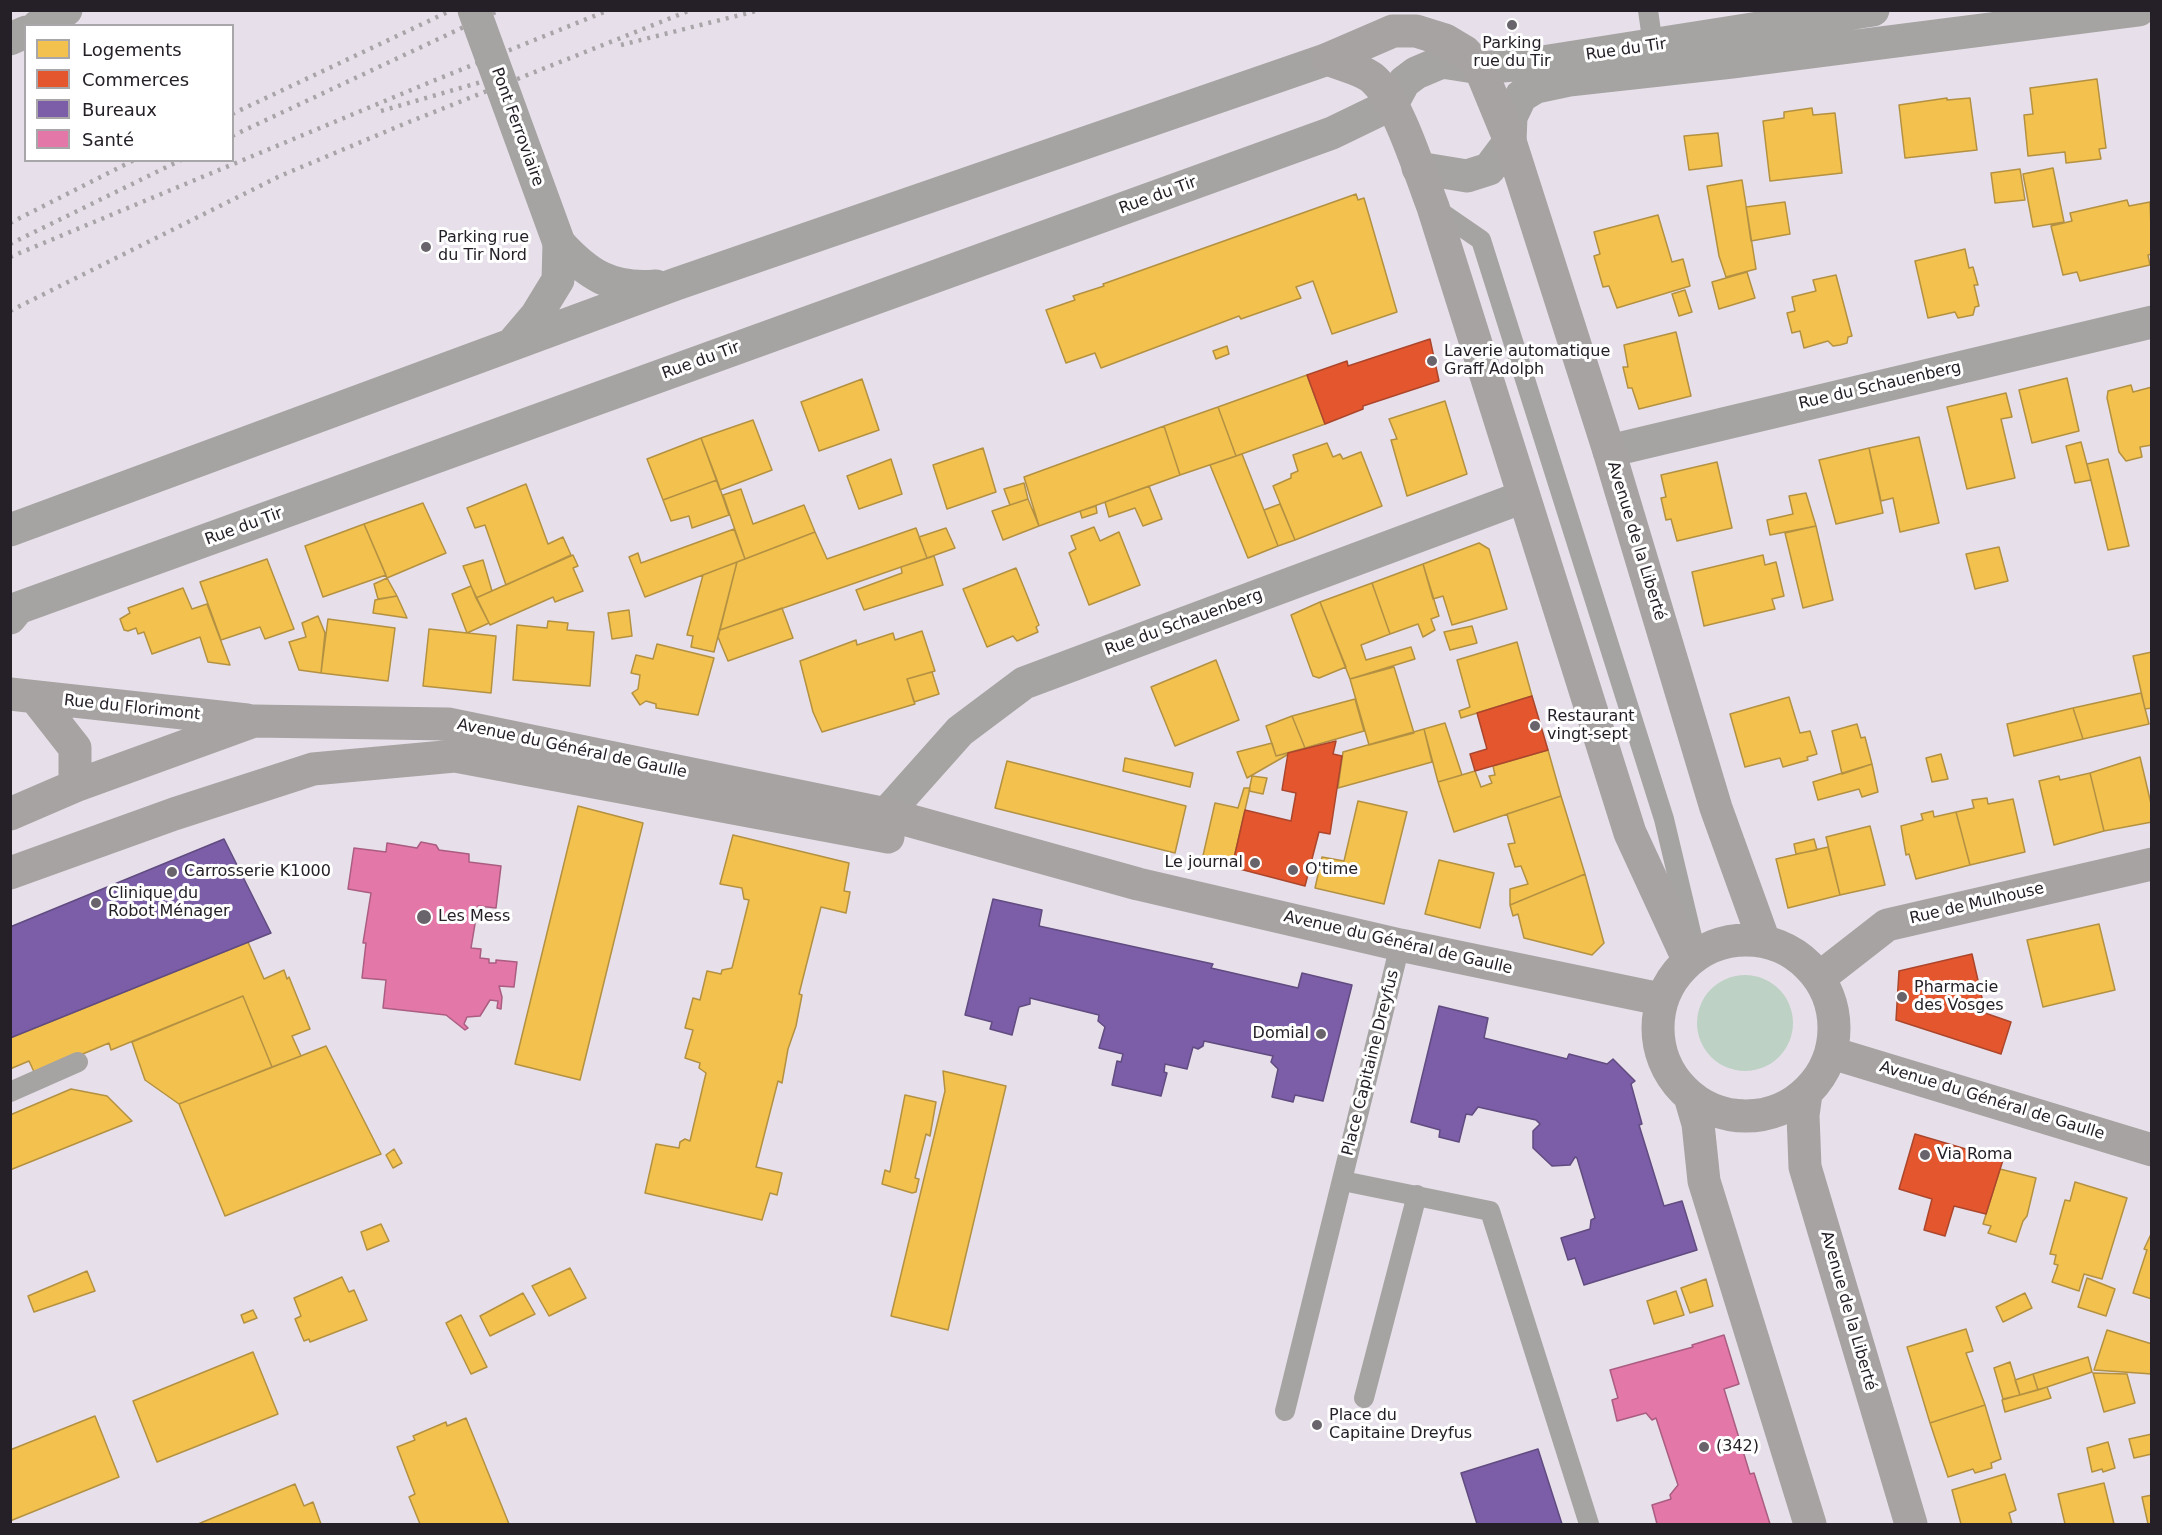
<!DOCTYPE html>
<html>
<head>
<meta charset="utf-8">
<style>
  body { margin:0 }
  #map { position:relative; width:2162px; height:1535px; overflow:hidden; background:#e7e0ea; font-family:"DejaVu Sans",sans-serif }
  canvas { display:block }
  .frame { position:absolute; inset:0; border:12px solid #252027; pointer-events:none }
  .legend { position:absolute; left:24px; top:24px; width:210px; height:138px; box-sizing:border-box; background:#fff; border:2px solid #a8a6a9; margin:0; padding:8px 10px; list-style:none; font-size:18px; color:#252027 }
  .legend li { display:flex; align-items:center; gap:12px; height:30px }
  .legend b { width:30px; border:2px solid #a8a6a9 }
</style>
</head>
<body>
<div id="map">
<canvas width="2162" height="1535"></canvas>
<div class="frame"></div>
<ul class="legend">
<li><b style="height:16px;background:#f2c14e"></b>Logements</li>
<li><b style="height:16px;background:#e4572e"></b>Commerces</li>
<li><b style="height:16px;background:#7b5ea7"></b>Bureaux</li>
<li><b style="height:16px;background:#e377a8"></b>Santé</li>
</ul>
</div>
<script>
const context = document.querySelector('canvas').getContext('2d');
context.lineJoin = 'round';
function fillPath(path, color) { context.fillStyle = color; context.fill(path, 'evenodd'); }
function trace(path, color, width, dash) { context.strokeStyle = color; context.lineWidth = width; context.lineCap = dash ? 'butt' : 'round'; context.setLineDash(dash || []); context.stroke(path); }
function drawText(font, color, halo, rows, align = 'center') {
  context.font = font + ' "DejaVu Sans",sans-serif'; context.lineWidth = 6; context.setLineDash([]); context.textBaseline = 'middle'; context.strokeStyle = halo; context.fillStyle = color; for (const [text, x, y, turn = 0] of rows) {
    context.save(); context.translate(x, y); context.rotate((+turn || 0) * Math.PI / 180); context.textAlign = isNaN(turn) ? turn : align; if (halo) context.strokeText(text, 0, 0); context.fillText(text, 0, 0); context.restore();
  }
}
const green = new Path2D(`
  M1697 1023a48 48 0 1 1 96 0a48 48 0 1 1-96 0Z`);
const homes = new Path2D(`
  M2097,79L2106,148L2099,149L2101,159L2066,163L2065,152L2028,156L2024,115L2033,114L2030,88Z
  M1947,98V100L1970,98L1977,150L1905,158L1899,105Z
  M1812,108L1813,115L1835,113L1842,173L1770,181L1763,121L1784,118V112Z
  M1718,133L1722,166L1689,170L1684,136Z
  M2053,168L2064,222L2033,227L2023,174Z
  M2020,169L2025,200L1995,203L1991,173Z
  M1742,180L1756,269L1726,277L1719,256L1707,186Z
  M1356,194L1358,200L1364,198L1397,312L1332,334L1313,281L1296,287L1301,298L1241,319L1239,316L1101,368L1095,353L1066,363L1046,310L1075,300L1073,296L1104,286L1103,284Z
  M2127,200L2129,206L2150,202L2152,254L2148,255L2150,265L2080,281L2077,272L2063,275L2051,226L2072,221L2070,213Z
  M1785,202L1790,234L1751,241L1746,207Z
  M1658,215L1672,262L1683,259L1690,286L1617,308L1609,286L1603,287L1594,256L1600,254L1594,232Z
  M1965,249L1969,268L1973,267L1978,285H1974L1979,306L1975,307L1973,315L1958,318L1955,312L1928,318L1915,261Z
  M1747,272L1755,298L1719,309L1712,282Z
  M1836,275L1852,336L1848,337L1847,343L1840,345L1833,346L1828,341L1804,348L1800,331L1792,333L1787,313L1795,311L1792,297L1816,291L1813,280Z
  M1685,290L1692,312L1679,316L1672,294Z
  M1676,332L1691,396L1639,409L1632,388H1628L1623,367H1628L1624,345Z
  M1227,346L1229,354L1216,359L1213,351Z
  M1307,375L1325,424L1236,456L1218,407Z
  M2067,378L2079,431L2032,443L2019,390Z
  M862,379L879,430L819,451L801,402Z
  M2131,385L2133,392L2152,387V445L2140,447L2142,457L2126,461L2119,452L2107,398L2108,391Z
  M2006,393L2012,417L2001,419L2015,478L1967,489L1947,407Z
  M1445,401L1467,474L1407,496L1391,440L1397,439L1389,419Z
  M1218,407L1236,456L1180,475L1164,426Z
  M753,420L772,470L720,490L701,438Z
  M1164,426L1180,475L1039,526L1024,477Z
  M1919,437L1939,523L1900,532L1893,498L1881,501L1869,448Z
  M701,438L717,480L663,500L647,459Z
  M2081,442L2091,480L2075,483L2066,446Z
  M1327,443L1333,457L1340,454L1343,459L1361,452L1382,506L1295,540L1273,486L1291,478V474L1298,471L1293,455Z
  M983,448L996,492L947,509L933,465Z
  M1869,448L1883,513L1836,524L1819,460Z
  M1242,454L1278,546L1248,558L1210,465Z
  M891,459L902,494L859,509L847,476Z
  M2108,459L2129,546L2108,550L2087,464Z
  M1717,462L1732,528L1677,541L1671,519L1666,520L1661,498L1666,497L1661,475Z
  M717,480L729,515L692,528L689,516L671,521L663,500Z
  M1024,483L1028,499L1010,505L1004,489Z
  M526,484L548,544L563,537L571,555L506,585L485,525L475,528L467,508Z
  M1149,486L1162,519L1143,526L1135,508L1109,517L1105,502Z
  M741,489L753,524L804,505L815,532L745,559L723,495Z
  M1806,493L1816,526L1770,535L1767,520L1793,514L1789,496Z
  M1028,499L1039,526L1003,540L992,511Z
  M423,503L446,553L387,578L364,524Z
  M1280,504L1295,540L1278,546L1264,510Z
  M1096,506L1097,513L1082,518L1080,511Z
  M364,524L386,575L323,597L305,546Z
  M1816,526L1833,600L1803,608L1785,533Z
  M1094,527L1100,541L1119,532L1140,585L1089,605L1069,553L1076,549L1071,536Z
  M916,528L927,558L720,630L737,562L815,532L827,559Z
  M946,528L955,548L927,558L919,537Z
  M734,529L745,559L645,597L629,557L638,553L641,563Z
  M1479,543L1489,549L1507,609L1452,625L1443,596L1433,599L1423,564Z
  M1999,547L2008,581L1975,589L1966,554Z
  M573,555L578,566L573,568L583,591L555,602L553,597L490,625L489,623L476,598Z
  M1763,555L1765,565L1776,562L1784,596L1772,599L1775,609L1704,626L1692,572Z
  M934,556L943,585L864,610L856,590L902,573L901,567Z
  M267,559L294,629L265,639L260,627L221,640L200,582Z
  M483,560L492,591L476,598L463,566Z
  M737,562L714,652L691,647L693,636L687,635L703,575Z
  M1423,564L1439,616L1431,619L1435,630L1423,637L1418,624L1390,634L1372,583Z
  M1016,568L1039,625L1036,627L1038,632L1017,641L1013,636L987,647L963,589Z
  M387,578L397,596L378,599L374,584Z
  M1372,583L1390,634L1361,645L1366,660L1411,647L1415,659L1350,679L1320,602Z
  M471,586L489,623L467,633L452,594Z
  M183,588L192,609L207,604L230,665L208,662L200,637L152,654L144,632L138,634L136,628L128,631L124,630L120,619L130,613L128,608Z
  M397,596L407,618L373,613L375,600Z
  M1320,602L1346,667L1319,678L1313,676L1291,615Z
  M782,608L793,638L728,661L718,637L720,630Z
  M629,610L632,636L612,639L608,613Z
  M318,616L325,633L321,673L299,670L289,642L306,637L302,623Z
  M328,619L395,628L388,681L321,673Z
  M548,621L568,623L567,630L594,632L590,686L513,680L517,625L547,628Z
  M1472,626L1477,643L1450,650L1444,632Z
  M429,629L496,636L491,693L423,686Z
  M922,631L935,671L907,679L915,704L822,732L813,712L800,661L856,640L857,645L893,633L895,640Z
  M1517,642L1532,696L1461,718L1459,711L1470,707L1457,660Z
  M657,644L714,658L698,715L656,708V704L646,701L640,705L632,693L638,689L640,675L631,673L636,655L653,659Z
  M2152,652V708L2145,709L2133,656Z
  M1216,660L1239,720L1175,746L1151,687Z
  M1394,667L1414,733L1369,745L1350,679Z
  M932,672L939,694L914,702L907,679Z
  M2141,693L2149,724L2083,739L2073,708Z
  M1789,697L1800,733L1810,731L1817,754L1807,757L1808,760L1783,767L1780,758L1745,767L1730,714Z
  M1355,699L1364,731L1305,748L1292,716Z
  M2073,708L2083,739L2014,756L2007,724Z
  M1292,716L1305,748L1276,756L1266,726Z
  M1445,723L1462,775L1438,782L1424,729Z
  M1857,724L1861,738L1865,737L1872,764L1842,774L1832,731Z
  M1424,729L1432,762L1338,788L1343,752Z
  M1272,743L1276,756L1288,753L1287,755L1247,778L1237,752Z
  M1548,750L1561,796L1454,832L1438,782L1475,771L1481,787L1492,783L1489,776L1495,775L1493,766Z
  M1941,754L1948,779L1932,782L1926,758Z
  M2140,757L2152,808V822L2104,831L2090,773Z
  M1125,758L1193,773L1190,787L1123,771Z
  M1007,761L1186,806L1175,853L995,808Z
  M1872,764L1878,792L1862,797L1859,789L1818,800L1813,782Z
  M2090,773L2104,831L2054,845L2039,781L2059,776L2060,780Z
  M1252,776L1267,778L1263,794L1249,791Z
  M1244,788H1250L1232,867L1202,860L1215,803L1238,808Z
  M1561,796L1585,874L1510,905V889L1528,884L1521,866L1515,867L1508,844L1515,843L1507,814Z
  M1987,798L1988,804L2013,799L2025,852L1970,865L1956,812L1974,808L1972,800Z
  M1358,801L1407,812L1384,904L1315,888L1322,857L1344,861Z
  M578,806L643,823L580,1080L515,1064Z
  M1933,811L1934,817L1956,812L1970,865L1916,879L1909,854L1906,855L1901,826L1923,820L1921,814Z
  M1870,826L1885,885L1840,895L1826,837Z
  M733,835L849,863L844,891L850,892L846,913L821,907L799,994L802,995L796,1026L788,1049L782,1083L778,1081L756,1167L782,1173L777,1195L770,1193L762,1220L645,1193L656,1144L679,1148L680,1142L685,1139L690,1141L706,1073L699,1068L700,1063L685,1058L693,1030L685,1028L693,998L700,1000L707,971L721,974L722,970L732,968L749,900L744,899L742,888L720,884Z
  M1814,839L1817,850L1796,854L1794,844Z
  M1828,847L1840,895L1788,908L1776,859Z
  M1439,860L1494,873L1480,928L1425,914Z
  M1585,874L1604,943L1592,955L1524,938L1518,914L1513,916L1510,905Z
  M2099,924L2115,990L2043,1007L2027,940Z
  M248,942L264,979L284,970L287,979L289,977L310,1029L292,1036L301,1056L272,1067L243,996L111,1050L109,1043L35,1074L29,1061L10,1069V1038Z
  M243,996L272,1067L179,1104L145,1080L132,1042Z
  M326,1046L381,1154L225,1216L179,1104Z
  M943,1071L1006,1086L948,1330L891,1316L945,1091Z
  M71,1089L107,1096L132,1121L10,1170V1115Z
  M905,1095L936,1102L930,1136L926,1134L915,1178L919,1179L916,1192L912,1193L882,1184L885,1170L890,1172Z
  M394,1149L402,1163L393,1168L386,1155Z
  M2000,1169L2036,1178L2027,1216L2023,1221L2016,1242L1988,1233L1991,1226L1983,1224Z
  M2075,1182L2127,1198L2102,1279L2084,1274L2079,1291L2052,1282L2058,1265L2054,1264L2056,1255L2050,1254L2065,1200L2070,1201Z
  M381,1224L389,1241L367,1250L361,1232Z
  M2152,1232V1299L2133,1293L2147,1250L2144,1249Z
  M570,1268L586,1298L549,1316L532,1286Z
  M87,1271L95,1291L34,1312L28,1296Z
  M342,1277L349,1292L354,1290L367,1320L310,1342L309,1339L304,1341L295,1319L301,1316L294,1298Z
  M2087,1278L2115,1289L2106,1316L2078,1307Z
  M1706,1279L1713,1306L1690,1313L1681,1288Z
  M1676,1291L1684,1315L1654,1324L1647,1301Z
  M523,1293L535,1314L490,1336L480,1316Z
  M2025,1293L2032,1308L2003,1322L1996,1307Z
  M253,1310L257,1318L244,1323L241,1315Z
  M461,1315L487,1367L471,1374L446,1323Z
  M1966,1329L1973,1351L1966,1353L1985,1405L1930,1423L1907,1347Z
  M2107,1330L2152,1344V1374L2094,1370Z
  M253,1352L278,1414L157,1462L133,1401Z
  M2088,1357L2092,1372L2038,1390L2033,1374Z
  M2010,1362L2020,1395L2003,1399L1994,1368Z
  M2093,1373L2127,1374L2135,1403L2104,1412Z
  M2033,1374L2038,1390L2020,1395L2015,1380Z
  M2047,1387L2051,1398L2005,1412L2002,1400Z
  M1985,1405L2001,1459L1991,1463L1992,1468L1975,1473L1973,1469L1948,1477L1930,1423Z
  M95,1416L119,1477L10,1521V1450Z
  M466,1418L509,1524H420L409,1497L415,1494L397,1447L415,1440L413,1436L446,1422L447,1426Z
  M2152,1434V1454L2134,1458L2129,1439Z
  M2108,1442L2115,1468L2103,1472L2102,1469L2092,1472L2087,1448Z
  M2005,1474L2016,1510L2009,1513L2012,1524H1961L1952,1490Z
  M2104,1483L2114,1524H2065L2058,1494Z
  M295,1484L304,1506L313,1502L321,1524H198Z
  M2152,1495V1524H2148L2142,1497Z`);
const shops = new Path2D(`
  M1430,339L1439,381L1363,406V409L1325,424L1307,375L1347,361L1348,366Z
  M1532,696L1548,750L1475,771L1470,754L1487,749L1477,713Z
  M1336,741L1333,754L1342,756L1330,834L1319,832L1305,886L1232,867L1245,810L1291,821L1296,793L1282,790L1288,753Z
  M1972,954L1982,998L1979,1011L2011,1022L2001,1054L1896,1020L1899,971Z
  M1915,1134L2003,1160L1986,1214L1954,1206L1945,1236L1924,1230L1932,1199L1899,1189Z`);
const offices = new Path2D(`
  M224,839L271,933L10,1038V927Z
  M993,899L1042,910L1039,926L1213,964L1211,968L1298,988L1302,973L1352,985L1323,1101L1295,1095L1293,1102L1272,1097L1278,1069L1271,1062L1273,1056L1204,1041L1203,1046L1198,1049L1193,1047L1187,1069L1165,1064L1164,1072L1167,1073L1161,1096L1112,1085L1117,1061L1121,1062L1123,1054L1099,1048L1105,1027L1098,1021L1099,1015L1030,998V1004L1019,1007L1012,1035L990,1029L992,1022L965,1015Z
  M1439,1006L1488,1018L1484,1038L1567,1059L1569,1054L1607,1064L1613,1059L1635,1081L1631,1084L1642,1124L1639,1125L1664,1206L1682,1201L1697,1250L1584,1285L1575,1258L1568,1260L1561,1238L1590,1229L1591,1220L1595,1218L1577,1158L1575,1157L1570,1165L1552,1166L1533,1148V1131L1540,1124L1536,1120L1478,1107L1472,1115L1466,1114L1459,1142L1439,1137L1440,1130L1411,1122Z
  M1538,1449L1562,1524H1477L1461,1473Z`);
const health = new Path2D(`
  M421,842L436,845L439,850L469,854V862L501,866L496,908L478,906L471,948L481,949L480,958L489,959V963H496V960L517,962L514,987L499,986L502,997L501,1009L497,1008L498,1001L490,1000L480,1016L467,1017L464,1024L468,1028L465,1030L446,1015L383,1008L386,980L362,978L366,943H363L371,893L348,889L354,848L386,852L387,843L417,848Z
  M1724,1335L1739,1384L1724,1389L1750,1474L1754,1473L1770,1524H1657L1652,1505L1671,1499L1670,1495L1678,1485L1656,1418L1652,1420L1646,1413L1617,1421L1612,1400L1618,1398L1610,1370L1693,1347L1692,1345Z`);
const lane = new Path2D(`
  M1648,10L1653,46
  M1433,207L1481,240L1664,819L1694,945
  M10,1092L78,1062
  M1343,1181L1490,1211L1589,1524
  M1364,1398L1417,1195
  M1285,1411L1400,945`);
const street = new Path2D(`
  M38,26L66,10
  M10,39L26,32
  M1418,168L1467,176L1489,169L1510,141L1511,117L1521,96L1536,87L1569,80L1732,62L2139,10
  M559,243C588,275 612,290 656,286
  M513,343L536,316L558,280L559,243
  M1609,451L2152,322
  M10,530L676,284L1328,59
  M10,618L18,608L1332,133L1392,104L1404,82L1416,73L1442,62L1480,68L1536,63L1873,10
  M886,814L960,731L1024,683L1523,497`);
const secondary = new Path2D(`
  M1328,59L1393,31H1416L1445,40L1465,52L1480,68L1510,141L1609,451L1716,808L1764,941
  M1328,59C1341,65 1360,69 1371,77C1398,98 1420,174 1433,207L1630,833L1688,959
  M10,694L247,720
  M35,697L75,748V786
  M10,814L75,786L254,721L448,724L886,814L1138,884L1400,945L1660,999
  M10,873L174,814L313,769L455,756L888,837
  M1658 1028a88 88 0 1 1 176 0a88 88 0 1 1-176 0Z
  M1819,978L1887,925L2152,864
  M1832,1053L2152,1150
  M1806,1094L1803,1115L1805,1167L1911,1524
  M1691,1100L1698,1124L1704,1181L1810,1524`);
const rail = new Path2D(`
  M621,45L760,10
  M381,111L516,72
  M232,114L452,10
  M232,136L500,10
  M10,223L134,160
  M10,244L181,160
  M10,257L428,83L609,10
  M10,311L280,176L404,124L691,10`);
const streetBridge = new Path2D(`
  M474,10L559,243`);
const markers = [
  [1512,25,6,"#69636b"],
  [426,247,6,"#69636b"],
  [1432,361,6,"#69636b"],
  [1535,726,6,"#69636b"],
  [1255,863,6,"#69636b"],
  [1293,870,6,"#69636b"],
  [172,872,6,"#69636b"],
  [96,903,6,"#69636b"],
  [424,917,8,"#69636b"],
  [1902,997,6,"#69636b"],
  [1321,1034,6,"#69636b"],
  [1925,1155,6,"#69636b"],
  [1317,1425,6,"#69636b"],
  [1704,1447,6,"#69636b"]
];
const poiNames = [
  ["Parking",1512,44,"center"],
  ["rue du Tir",1512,62,"center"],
  ["Parking rue",438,238],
  ["du Tir Nord",438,256],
  ["Laverie automatique",1444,352],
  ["Graff Adolph",1444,370],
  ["Restaurant",1547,717],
  ["vingt-sept",1547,735],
  ["Le journal",1243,863,"right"],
  ["O'time",1305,870],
  ["Carrosserie K1000",184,872],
  ["Clinique du",108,894],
  ["Robot Ménager",108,912],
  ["Les Mess",438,917],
  ["Pharmacie",1914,988],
  ["des Vosges",1914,1006],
  ["Domial",1309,1034,"right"],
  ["Via Roma",1937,1155],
  ["Place du",1329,1416],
  ["Capitaine Dreyfus",1329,1434],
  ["(342)",1716,1447]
];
const streetNames = [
  ["Rue du Tir",1626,50,-8],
  ["Pont Ferroviaire",517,127,70],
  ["Rue du Tir",1158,196,-20],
  ["Rue du Tir",701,361,-20],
  ["Rue du Schauenberg",1880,386,-13],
  ["Rue du Tir",244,527,-20],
  ["Avenue de la Liberté",1636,541,73],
  ["Rue du Schauenberg",1184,623,-20],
  ["Rue du Florimont",132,708,6],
  ["Avenue du Général de Gaulle",572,749,12],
  ["Rue de Mulhouse",1977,904,-13],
  ["Avenue du Général de Gaulle",1398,943,13],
  ["Place Capitaine Dreyfus",1371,1063,-76],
  ["Avenue du Général de Gaulle",1992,1101,17],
  ["Avenue de la Liberté",1848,1311,74]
];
fillPath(green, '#bed1c5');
fillPath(homes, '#f2c14e');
trace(homes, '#b49142', 1.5);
fillPath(shops, '#e4572e');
trace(shops, '#ab462c', 1.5);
fillPath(offices, '#7b5ea7');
trace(offices, '#614b81', 1.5);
fillPath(health, '#e377a8');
trace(health, '#aa5d81', 1.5);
trace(lane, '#a6a4a2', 20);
trace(street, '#a6a4a2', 33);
trace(secondary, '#a7a3a2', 33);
trace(rail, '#a8a4a8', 4.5, [3, 6]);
trace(streetBridge, '#a6a4a2', 33);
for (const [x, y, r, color] of markers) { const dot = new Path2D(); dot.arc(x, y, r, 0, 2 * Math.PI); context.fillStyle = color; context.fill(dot); trace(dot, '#fff', 2); }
drawText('16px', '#252027', '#fff', poiNames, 'left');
drawText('16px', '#252027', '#fff', streetNames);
</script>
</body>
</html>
